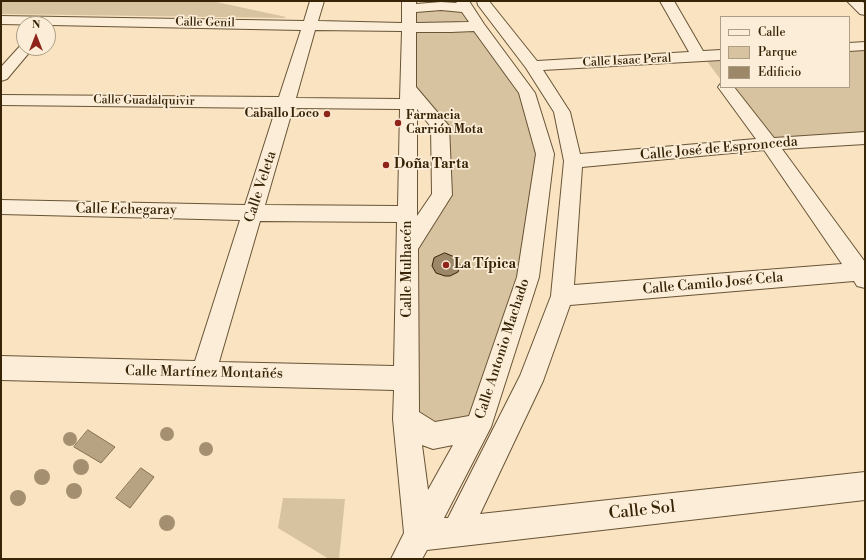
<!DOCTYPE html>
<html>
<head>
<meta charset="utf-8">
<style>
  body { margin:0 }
  #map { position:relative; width:866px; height:560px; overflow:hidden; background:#f9e3c1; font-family:"Libre Bodoni",serif }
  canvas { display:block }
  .frame { position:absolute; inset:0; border:2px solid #372407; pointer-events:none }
  .legend { position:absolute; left:720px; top:16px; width:130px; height:72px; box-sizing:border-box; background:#fbedd7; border:1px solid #ad9d84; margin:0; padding:5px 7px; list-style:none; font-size:12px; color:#372407 }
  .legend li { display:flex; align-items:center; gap:8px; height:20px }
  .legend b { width:20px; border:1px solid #ad9d84 }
  .north { position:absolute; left:16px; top:16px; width:40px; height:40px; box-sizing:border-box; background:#fbedd7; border:1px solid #ad9d84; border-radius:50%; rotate:0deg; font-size:11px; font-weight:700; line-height:16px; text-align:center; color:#372407 }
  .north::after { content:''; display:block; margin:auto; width:14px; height:18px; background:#8f2418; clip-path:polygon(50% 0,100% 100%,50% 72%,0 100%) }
</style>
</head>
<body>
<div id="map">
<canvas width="866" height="560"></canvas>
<div class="frame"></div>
<ul class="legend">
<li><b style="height:5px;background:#fbedd7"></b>Calle</li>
<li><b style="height:11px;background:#d8c3a1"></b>Parque</li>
<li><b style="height:11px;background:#9c8768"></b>Edificio</li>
</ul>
<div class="north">N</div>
</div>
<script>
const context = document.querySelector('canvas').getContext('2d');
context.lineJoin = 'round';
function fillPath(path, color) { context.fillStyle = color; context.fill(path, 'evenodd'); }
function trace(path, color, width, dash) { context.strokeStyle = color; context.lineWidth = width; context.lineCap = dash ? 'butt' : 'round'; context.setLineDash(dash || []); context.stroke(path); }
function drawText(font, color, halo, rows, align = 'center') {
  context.font = font + ' "Libre Bodoni",serif'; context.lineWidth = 3.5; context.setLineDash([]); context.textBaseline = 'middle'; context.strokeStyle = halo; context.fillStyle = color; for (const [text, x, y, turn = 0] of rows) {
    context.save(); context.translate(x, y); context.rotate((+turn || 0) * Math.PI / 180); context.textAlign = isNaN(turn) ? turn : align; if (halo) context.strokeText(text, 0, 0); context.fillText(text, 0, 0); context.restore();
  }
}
const green = new Path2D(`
  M1,1H212L286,17L285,18L1,14Z
  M467,8L527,93L545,154L528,277L478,427L406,419L408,247L442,195L440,126L409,89V9Z
  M865,46V138L769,144L726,87H849V47Z
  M721,55V80L703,56Z
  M283,498L345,499L339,559H329L278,528Z`);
const water = new Path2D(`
  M88,430L115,447L101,463L74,447Z
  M141,468L154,477L130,508L116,498Z`);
const building = new Path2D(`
  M445,253L457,258L460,265L458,272L450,276H445L436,273L432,266L434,258Z`);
const minor = new Path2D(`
  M310,1H324L318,21L402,23V1H416V4L441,2L457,3L455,1H469L484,24L535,93L554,154L539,277L491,427L444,518H448L520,376L551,296L564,161L554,112L526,68L478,5L477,1H489L537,61L689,52L660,1H674L703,51L721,50V60L543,70L570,112L580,154L756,139L718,87L721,83V87H734L774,138L865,132V144L782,149L865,262V288L857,286L854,281L570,305L543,381L480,514L865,472V500L427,550L422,559H391L404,533L393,419L394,390L1,380V356L195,361L240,220L1,214V200L245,205L276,108L1,105V95L279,97L301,30L1,24V16L304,21ZM441,10L462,12L469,22L416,23V12ZM315,30L402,31L400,99L296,98ZM474,31L519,93L536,154L517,277L469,416L435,422L419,412L418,249L452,195L449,126L416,87V32H451ZM293,108L400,109L398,206L265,205ZM417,109L431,127L432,194L417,216ZM764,150L842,264L574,285L582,167ZM260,221L397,222L394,366L219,362ZM422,445L433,449L453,445L428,490Z
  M847,1H862L865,4V15L860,14Z
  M865,42V50L849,51V43Z
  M24,44V48H33L7,79L1,81V67L21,45Z`);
const trees = [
  [167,434,7],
  [70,439,7],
  [206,449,7],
  [81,467,8],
  [42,477,8],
  [74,491,8],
  [18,498,8],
  [167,523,8]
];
const markers = [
  [327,114,4,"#8f2418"],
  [398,123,4,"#8f2418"],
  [386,165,4,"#8f2418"],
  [446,265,4,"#8f2418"]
];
const farStreetnames = [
  ["Calle Genil",205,23,1],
  ["Calle Isaac Peral",627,61,-3],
  ["Calle Guadalquivir",144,101,1]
];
const farPoinames = [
  ["Caballo Loco",319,114],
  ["Farmacia",406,116,"left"],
  ["Carrión Mota",406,130,"left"]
];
const streetNames = [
  ["Calle José de Espronceda",719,149,-5],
  ["Calle Veleta",261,187,-72],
  ["Calle Echegaray",126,210,1],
  ["Calle Mulhacén",408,269,-90],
  ["Calle Camilo José Cela",713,284,-5],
  ["Calle Antonio Machado",503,349,-72],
  ["Calle Martínez Montañés",204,373,1]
];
const poiNames = [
  ["Doña Tarta",394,165],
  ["La Típica",454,265]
];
const nearStreetnames = [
  ["Calle Sol",642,511,-6]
];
fillPath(green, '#d8c3a1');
fillPath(water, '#b7a282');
trace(water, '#847051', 1);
fillPath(building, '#9c8768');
trace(building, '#372407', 1);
trace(minor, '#685436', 2);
fillPath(minor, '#fbedd7');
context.fillStyle = '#a49070';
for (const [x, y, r] of trees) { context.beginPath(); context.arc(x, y, r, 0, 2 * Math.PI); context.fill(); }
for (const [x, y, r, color] of markers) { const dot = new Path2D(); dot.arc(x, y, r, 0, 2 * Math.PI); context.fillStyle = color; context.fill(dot); trace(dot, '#fbedd7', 1.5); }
drawText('12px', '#372407', '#fbedd7', farStreetnames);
drawText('bold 12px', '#372407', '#fbedd7', farPoinames, 'right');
drawText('14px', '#372407', '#fbedd7', streetNames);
drawText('bold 14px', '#372407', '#fbedd7', poiNames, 'left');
drawText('17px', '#372407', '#fbedd7', nearStreetnames);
</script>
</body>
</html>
